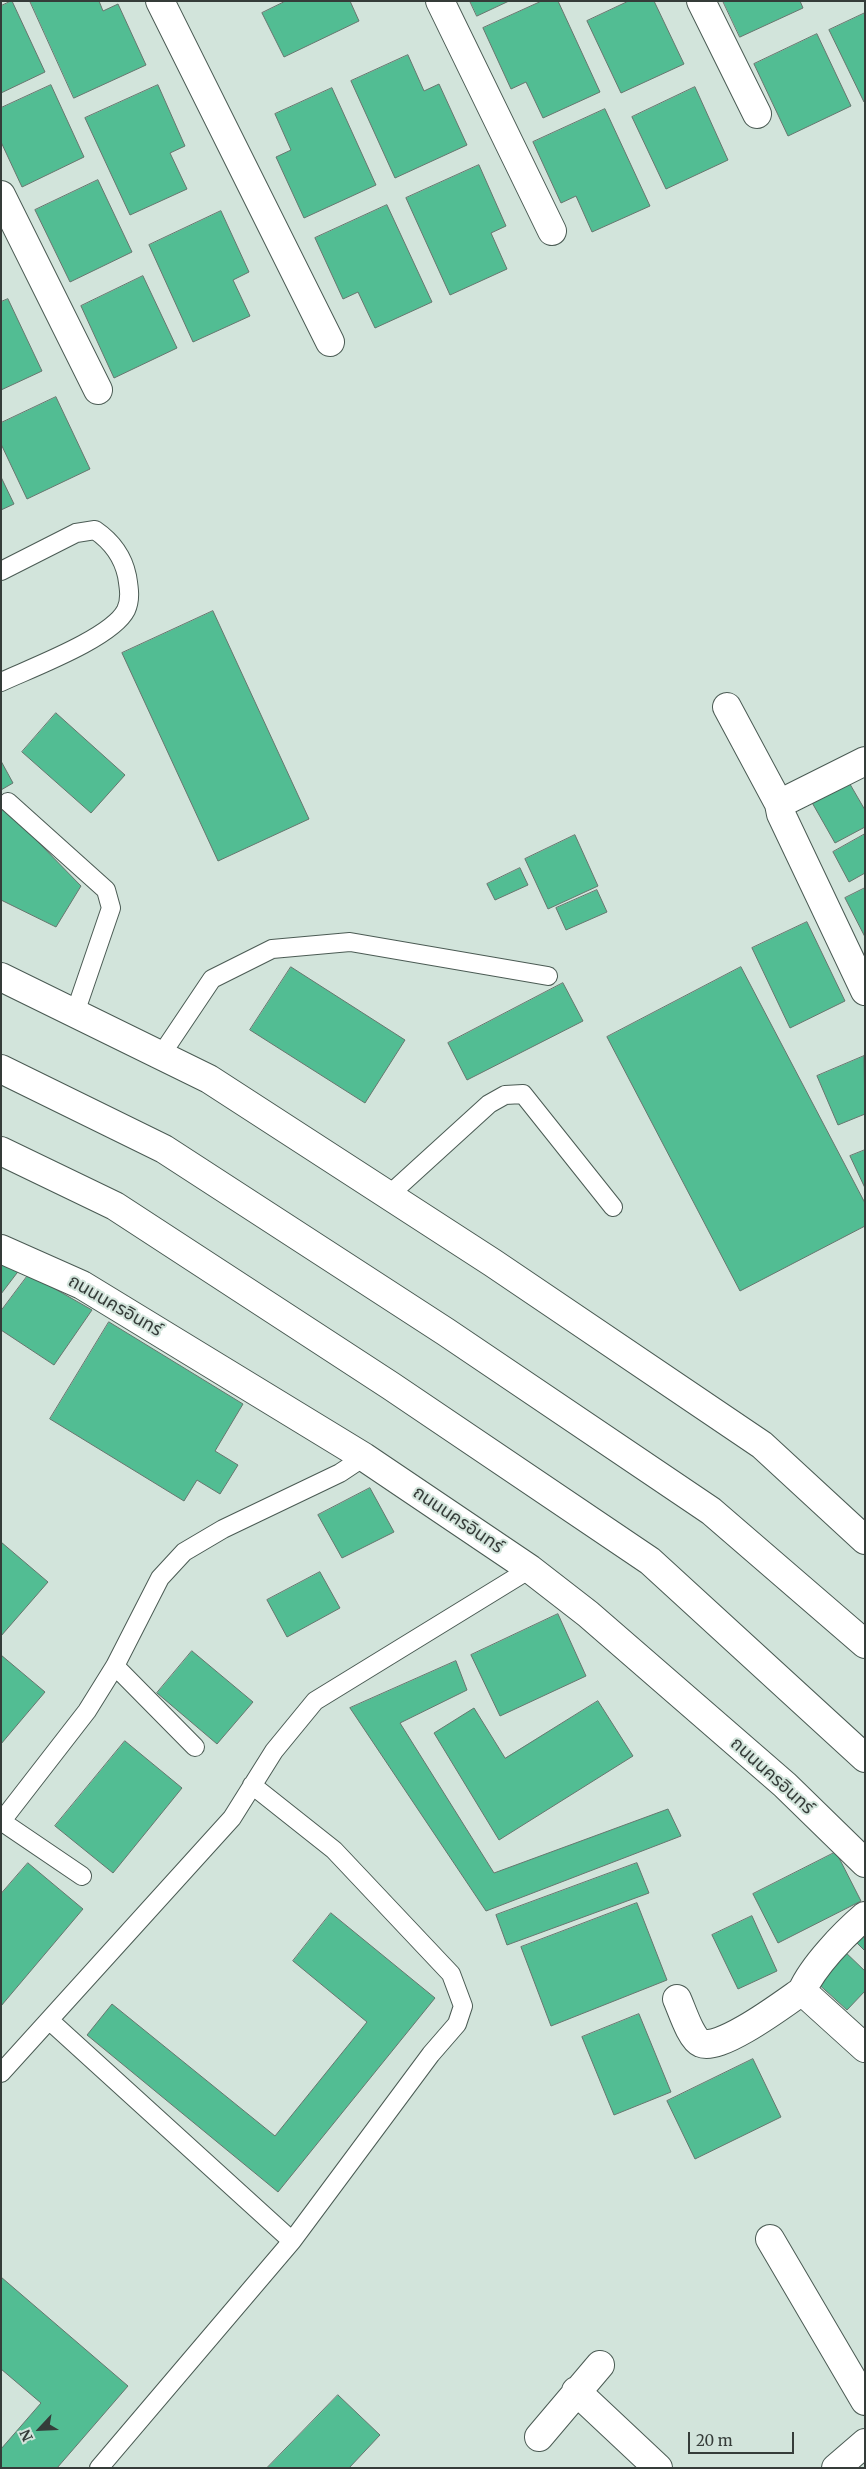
<!DOCTYPE html>
<html>
<head>
<meta charset="utf-8">
<style>
  body { margin:0 }
  #map { position:relative; width:866px; height:2469px; overflow:hidden; background:#d2e4db; font-family:Merriweather,serif }
  canvas { display:block }
  .frame { position:absolute; inset:0; border:2px solid #353c39; pointer-events:none }
  .north { position:absolute; left:15px; top:2404px; width:50px; height:50px; -webkit-text-stroke:4px #d2e4db; paint-order:stroke; rotate:245deg; font-size:14px; font-weight:700; line-height:20px; text-align:center; color:#353c39 }
  .north::after { content:''; display:block; margin:auto; width:18px; height:22px; background:#353c39; clip-path:polygon(50% 0,100% 100%,50% 72%,0 100%) }
  .scale { position:absolute; left:688px; top:2432px; width:106px; height:22px; box-sizing:border-box; border:2px solid #353c39; border-top:0; padding-left:6px; font-size:15px; line-height:18px; white-space:nowrap; color:#353c39; -webkit-text-stroke:4px #d2e4db; paint-order:stroke }
</style>
</head>
<body>
<div id="map">
<canvas width="866" height="2469"></canvas>
<div class="frame"></div>
<div class="north">N</div>
<div class="scale">20 m</div>
</div>
<script>
const context = document.querySelector('canvas').getContext('2d');
context.lineJoin = 'round';
function fillPath(path, color) { context.fillStyle = color; context.fill(path, 'evenodd'); }
function trace(path, color, width, dash) { context.strokeStyle = color; context.lineWidth = width; context.lineCap = dash ? 'butt' : 'round'; context.setLineDash(dash || []); context.stroke(path); }
function drawText(font, color, halo, rows, align = 'center') {
  context.font = font + ' Merriweather,"Noto Sans Thai",serif'; context.lineWidth = 4; context.setLineDash([]); context.textBaseline = 'middle'; context.strokeStyle = halo; context.fillStyle = color; for (const [text, x, y, turn = 0] of rows) {
    context.save(); context.translate(x, y); context.rotate((+turn || 0) * Math.PI / 180); context.textAlign = isNaN(turn) ? turn : align; if (halo) context.strokeText(text, 0, 0); context.fillText(text, 0, 0); context.restore();
  }
}
const building = new Path2D(`
  M12,1L45,72L1,93V6Z
  M30,1H99L103,11L118,4L146,65L74,98Z
  M286,1H350L359,21L284,57L262,13Z
  M470,1H509L477,16Z
  M542,1H558L600,92L543,118L526,82L511,89L483,28Z
  M629,1H654L684,64L621,93L587,21Z
  M723,1H800L803,8L740,37Z
  M865,13V101L864,102L829,30Z
  M817,34L851,106L788,136L754,64Z
  M408,55L424,91L439,84L467,145L395,178L351,81Z
  M51,85L84,157L22,187L1,142V108Z
  M158,85L185,146L170,153L187,189L130,215L85,118Z
  M695,87L728,160L666,189L632,117Z
  M332,88L376,185L304,218L276,157L291,150L275,114Z
  M605,109L650,206L592,232L576,196L561,203L533,142Z
  M479,165L506,226L491,233L507,269L450,295L406,198Z
  M98,180L132,252L70,282L35,210Z
  M387,205L432,302L375,328L358,292L343,299L315,238Z
  M221,211L249,272L233,280L250,316L193,342L149,245Z
  M143,276L177,348L114,378L81,306Z
  M8,299L42,371L1,390V302Z
  M56,397L90,469L27,499L1,444V423Z
  M1,477L14,504L1,510Z
  M213,611L309,819L218,861L122,653Z
  M56,713L125,775L91,813L22,752Z
  M1,761L13,783L1,790Z
  M847,779L865,810V827L835,843L810,799Z
  M1,804L81,886L56,927L1,900Z
  M865,834V873L849,882L833,852Z
  M575,835L598,886L548,909L525,859Z
  M520,868L528,885L495,900L487,884Z
  M865,888V937L845,898Z
  M597,890L607,912L566,930L556,908Z
  M807,922L845,1001L790,1028L752,948Z
  M291,967L405,1040L365,1103L250,1030Z
  M741,967L865,1203V1226L740,1291L607,1037Z
  M563,983L583,1021L467,1080L448,1043Z
  M864,1056L865,1114L838,1125L817,1076Z
  M865,1150V1188L850,1156Z
  M1,1260L20,1269L1,1294Z
  M29,1274L92,1310L54,1365L1,1330V1311Z
  M109,1322L243,1404L215,1451L238,1465L220,1494L197,1480L184,1501L50,1419Z
  M370,1488L394,1532L342,1558L318,1515Z
  M1,1542L48,1582L1,1636Z
  M320,1572L340,1608L287,1637L267,1600Z
  M558,1614L586,1676L500,1716L471,1655Z
  M192,1651L253,1702L217,1744L157,1693Z
  M1,1655L45,1692L1,1744Z
  M456,1661L467,1690L400,1723L494,1873L668,1809L681,1836L486,1911L350,1708Z
  M598,1701L633,1756L499,1840L434,1733L474,1708L505,1758Z
  M125,1741L182,1788L113,1873L55,1826Z
  M836,1852L861,1901L778,1943L753,1894Z
  M28,1863L83,1909L1,2006V1894Z
  M637,1863L649,1893L507,1945L496,1915Z
  M637,1903L667,1980L551,2026L521,1947Z
  M331,1913L435,1998L278,2192L87,2035L112,2004L275,2136L367,2022L293,1961Z
  M752,1916L777,1971L738,1989L712,1935Z
  M865,1926V1951L852,1938Z
  M842,1949L865,1971V1991L847,2010L814,1980Z
  M639,2014L671,2092L614,2115L582,2037Z
  M753,2059L781,2117L695,2159L667,2101Z
  M1,2277L128,2386L57,2468H1V2449L41,2403L1,2369Z
  M338,2395L380,2435L349,2468H267Z`);
const service = new Path2D(`
  M1,571L76,533L95,530C111,541 123,557 127,576C129,588 131,599 126,610C112,638 31,668 1,682
  M8,802L106,890L111,908L75,1013
  M161,1055L212,979L272,949L350,942L548,976
  M389,1195L489,1104L505,1095L523,1094L613,1207
  M115,1666L195,1747
  M1,1821L82,1876
  M1,1822L87,1711L115,1666L160,1578L184,1552L223,1529L340,1473L364,1457
  M49,2020L292,2241
  M1,2073L232,1818L274,1751L315,1701L530,1569
  M99,2468L292,2241L431,2054L457,2024L463,2006L451,1974L334,1850L252,1785`);
const minor = new Path2D(`
  M160,1L330,342
  M440,1L552,231
  M701,1L757,114
  M1,195L98,390
  M727,707L779,804
  M865,761L779,804L781,814L865,991
  M865,1916C844,1934 813,1966 802,1991L865,2048
  M677,1999C682,2010 691,2039 701,2043C720,2052 786,2002 802,1991
  M770,2239L865,2401
  M576,2391L658,2468
  M539,2437L600,2365
  M836,2468L865,2443`);
const secondary = new Path2D(`
  M1,977L209,1079L493,1263L762,1445L865,1540
  M1,1249L82,1285L364,1457L530,1569L588,1614L785,1785L865,1863`);
const primary = new Path2D(`
  M1,1069L164,1149L446,1332L711,1511L865,1644
  M1,1151L115,1206L391,1386L650,1561L865,1758`);
const streetNames = [
  ["ถนนนครอินทร์",115,1306,30],
  ["ถนนนครอินทร์",458,1520,34],
  ["ถนนนครอินทร์",772,1776,42]
];
fillPath(building, '#52bd93');
trace(building, '#66766e', 1);
trace(service, '#4b5b54', 20);
trace(minor, '#4b5b54', 30);
trace(secondary, '#4b5b54', 30);
trace(primary, '#4b5b54', 30);
trace(service, '#fff', 18);
trace(minor, '#fff', 28);
trace(secondary, '#fff', 28);
trace(primary, '#fff', 28);
drawText('18px', '#353c39', '#d2e4db', streetNames);
</script>
</body>
</html>
